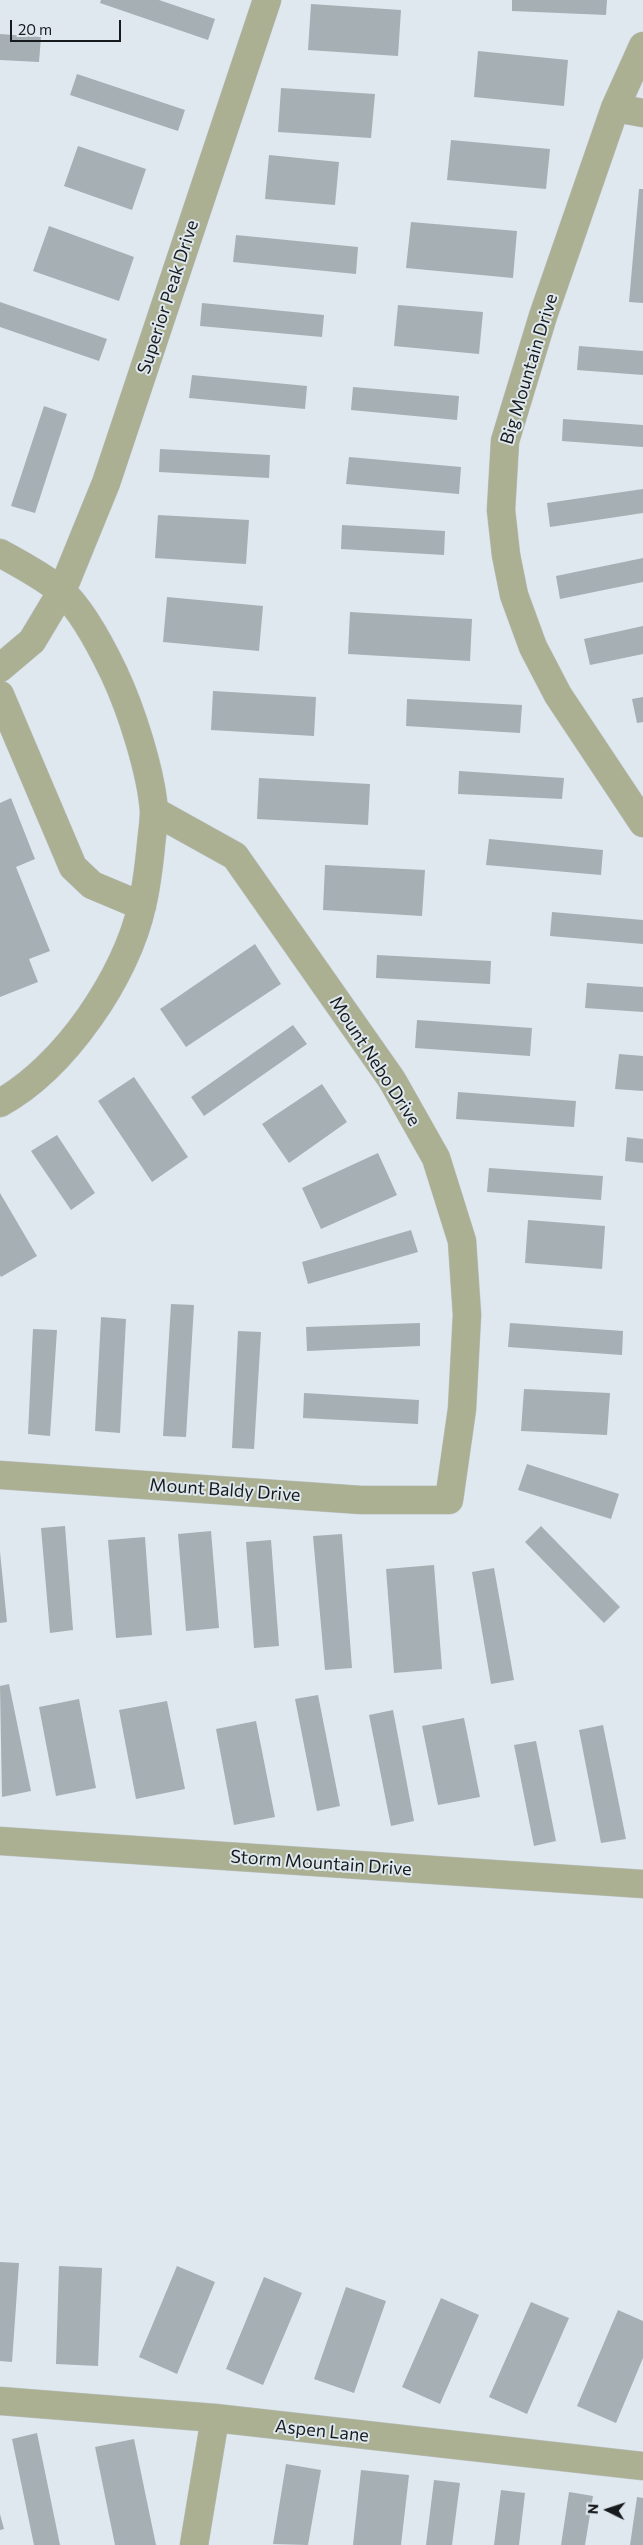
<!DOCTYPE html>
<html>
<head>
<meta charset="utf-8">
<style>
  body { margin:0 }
  #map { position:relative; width:643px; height:2545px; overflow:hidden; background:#dfe8ee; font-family:Commissioner,sans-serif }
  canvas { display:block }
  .north { position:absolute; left:583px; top:2485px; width:50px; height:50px; -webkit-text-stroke:4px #dfe8ee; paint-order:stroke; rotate:274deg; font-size:14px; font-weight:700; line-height:20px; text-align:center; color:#181b1d }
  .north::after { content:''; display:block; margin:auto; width:18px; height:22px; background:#181b1d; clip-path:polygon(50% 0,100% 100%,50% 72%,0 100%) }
  .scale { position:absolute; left:10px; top:20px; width:111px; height:22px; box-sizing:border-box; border:2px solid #181b1d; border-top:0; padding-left:6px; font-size:15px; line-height:18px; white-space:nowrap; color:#181b1d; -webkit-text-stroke:4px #dfe8ee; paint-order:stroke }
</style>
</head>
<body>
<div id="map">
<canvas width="643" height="2545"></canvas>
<div class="north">N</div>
<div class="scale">20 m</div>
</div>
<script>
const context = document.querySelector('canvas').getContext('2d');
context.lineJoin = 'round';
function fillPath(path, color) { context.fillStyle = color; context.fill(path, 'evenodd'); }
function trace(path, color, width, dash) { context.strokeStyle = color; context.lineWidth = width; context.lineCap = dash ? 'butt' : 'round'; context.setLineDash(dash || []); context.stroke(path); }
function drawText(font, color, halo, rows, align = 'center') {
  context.font = font + ' Commissioner,sans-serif'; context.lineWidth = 4; context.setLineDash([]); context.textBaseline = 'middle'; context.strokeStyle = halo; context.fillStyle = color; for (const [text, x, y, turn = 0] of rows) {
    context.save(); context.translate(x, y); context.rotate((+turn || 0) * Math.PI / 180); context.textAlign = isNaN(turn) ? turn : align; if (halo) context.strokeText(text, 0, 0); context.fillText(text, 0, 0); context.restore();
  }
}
const building = new Path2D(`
  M101,0H159L215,19L208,40L100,3Z
  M512,0H607L606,15L512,11Z
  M311,4L401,10L398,56L308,50Z
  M0,34L41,37L39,62L0,60Z
  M478,51L568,60L564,106L474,97Z
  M77,74L185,110L178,131L70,95Z
  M281,88L375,94L371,138L278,132Z
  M451,140L550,149L546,189L447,180Z
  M78,146L146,169L132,210L64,186Z
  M269,155L339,162L335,205L265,199Z
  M639,189H643V303L629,302Z
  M411,222L517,231L513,278L406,268Z
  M49,226L134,257L119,301L33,271Z
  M236,235L358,247L356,274L233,262Z
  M0,302L107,339L99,361L0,327Z
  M202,303L324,315L322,337L200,326Z
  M398,305L483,312L479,354L394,346Z
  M579,346L643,351V375L577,370Z
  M192,375L307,386L305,409L189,398Z
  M353,387L459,396L457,420L351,410Z
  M44,406L67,414L35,513L11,506Z
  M563,419L643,425V447L562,441Z
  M160,449L270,455L269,478L159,472Z
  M349,457L461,467L459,494L346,484Z
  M643,489V513L550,527L547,503Z
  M158,515L249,520L246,564L155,558Z
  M342,525L445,531L444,555L341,549Z
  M643,558V582L560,599L556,576Z
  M167,597L263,606L259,651L163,642Z
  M350,612L472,619L470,661L348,654Z
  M643,626V654L590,665L584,639Z
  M213,691L316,697L314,736L211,730Z
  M643,697V722L637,723L632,699Z
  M407,699L522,705L520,733L406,726Z
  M459,771L564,778L562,799L458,794Z
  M259,778L370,784L368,825L257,819Z
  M11,798L35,859L16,867L50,951L29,959L38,982L0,997V803Z
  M489,839L603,850L601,875L486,865Z
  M325,865L425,870L422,916L323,910Z
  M552,912L643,920V944L550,936Z
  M255,944L281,984L186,1047L160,1009Z
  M377,955L491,961L490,984L376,978Z
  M587,983L643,987V1012L585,1008Z
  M417,1020L532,1028L530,1056L415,1048Z
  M293,1025L307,1044L204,1116L191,1097Z
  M619,1054L643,1056V1091L615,1089Z
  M134,1077L188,1157L152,1182L98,1101Z
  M322,1084L347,1122L289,1163L262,1124Z
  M458,1092L576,1101L574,1127L456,1119Z
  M57,1135L95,1193L71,1210L31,1151Z
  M627,1137L643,1139V1163L625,1161Z
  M378,1153L397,1195L321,1229L302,1188Z
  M489,1168L603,1176L601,1200L487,1192Z
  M0,1193L37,1256L1,1277L0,1275Z
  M528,1220L605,1226L602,1269L525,1263Z
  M411,1230L418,1252L308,1284L302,1262Z
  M171,1304L194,1305L186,1437L163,1436Z
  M101,1317L126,1319L120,1433L95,1431Z
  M420,1323V1346L307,1351L306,1327Z
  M510,1323L623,1331L622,1355L508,1347Z
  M33,1329L57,1330L50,1436L28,1434Z
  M238,1331L261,1332L254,1449L232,1448Z
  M524,1389L610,1393L607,1435L521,1431Z
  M304,1393L419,1400L418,1424L303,1418Z
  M527,1464L619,1494L611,1519L518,1490Z
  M65,1526L73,1630L50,1633L41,1528Z
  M541,1526L620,1607L604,1623L525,1542Z
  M211,1531L219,1628L186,1631L178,1534Z
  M342,1534L352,1668L325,1670L313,1536Z
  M145,1537L152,1635L116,1638L108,1540Z
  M271,1540L279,1646L254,1648L246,1542Z
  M0,1552L7,1622L0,1623Z
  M434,1565L442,1669L394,1673L386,1569Z
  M494,1568L514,1680L491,1684L472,1572Z
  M9,1684L31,1791L2,1797L0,1686Z
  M318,1695L340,1806L317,1811L295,1699Z
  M79,1699L96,1788L56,1796L39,1707Z
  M167,1701L185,1789L136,1799L119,1710Z
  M393,1710L414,1821L391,1826L369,1715Z
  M464,1718L480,1797L438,1805L422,1726Z
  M256,1721L275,1817L234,1825L216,1729Z
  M603,1725L626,1839L601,1843L579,1730Z
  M536,1741L556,1841L534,1846L514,1745Z
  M0,2262L19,2263L12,2362L0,2361Z
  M59,2266L102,2268L98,2366L56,2364Z
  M177,2266L215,2282L177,2374L139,2357Z
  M264,2277L302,2293L263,2385L226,2369Z
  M346,2287L386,2301L354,2393L314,2379Z
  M441,2298L479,2315L440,2404L402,2387Z
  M531,2302L569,2318L527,2414L489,2397Z
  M618,2310L643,2321V2358L616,2423L577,2406Z
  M37,2433L60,2545H34L12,2439Z
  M134,2439L156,2545H115L95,2447Z
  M286,2464L321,2470L308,2545L273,2544Z
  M361,2470L409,2475L401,2545H353Z
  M434,2480L460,2483L452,2545H426Z
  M501,2490L525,2493L519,2545H494Z
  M569,2492L593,2496L585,2545H561Z
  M637,2497L643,2498V2545H630Z
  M0,2514L4,2529L0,2530Z`);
const minor = new Path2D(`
  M643,46L615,108L543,316L505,441L501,510L506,555L514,595L533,647L558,695L643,823
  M615,108L643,113
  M0,553C20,564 43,576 61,591C82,609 102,648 114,673C131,709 151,771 154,811C154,822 152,834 151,845C149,865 147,885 142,905C127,976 64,1068 0,1103
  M0,668L32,641L62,591L106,483L267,0
  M0,695L73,867L92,885L142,906
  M0,1475L361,1500H449L462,1409L467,1315L462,1241L436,1158L392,1080L235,856L154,811
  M0,1841L643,1884
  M0,2401L215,2418L643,2466
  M194,2545L215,2418`);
const streetNames = [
  ["Superior Peak Drive",168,297,-72],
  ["Big Mountain Drive",529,369,-73],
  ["Mount Nebo Drive",375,1061,57],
  ["Mount Baldy Drive",225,1490,4],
  ["Storm Mountain Drive",321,1863,4],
  ["Aspen Lane",322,2431,6]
];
fillPath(building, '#a6afb4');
trace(minor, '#bbc3c8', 29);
trace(minor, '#acb093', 28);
drawText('18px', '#181b1d', '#dfe8ee', streetNames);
</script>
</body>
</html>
